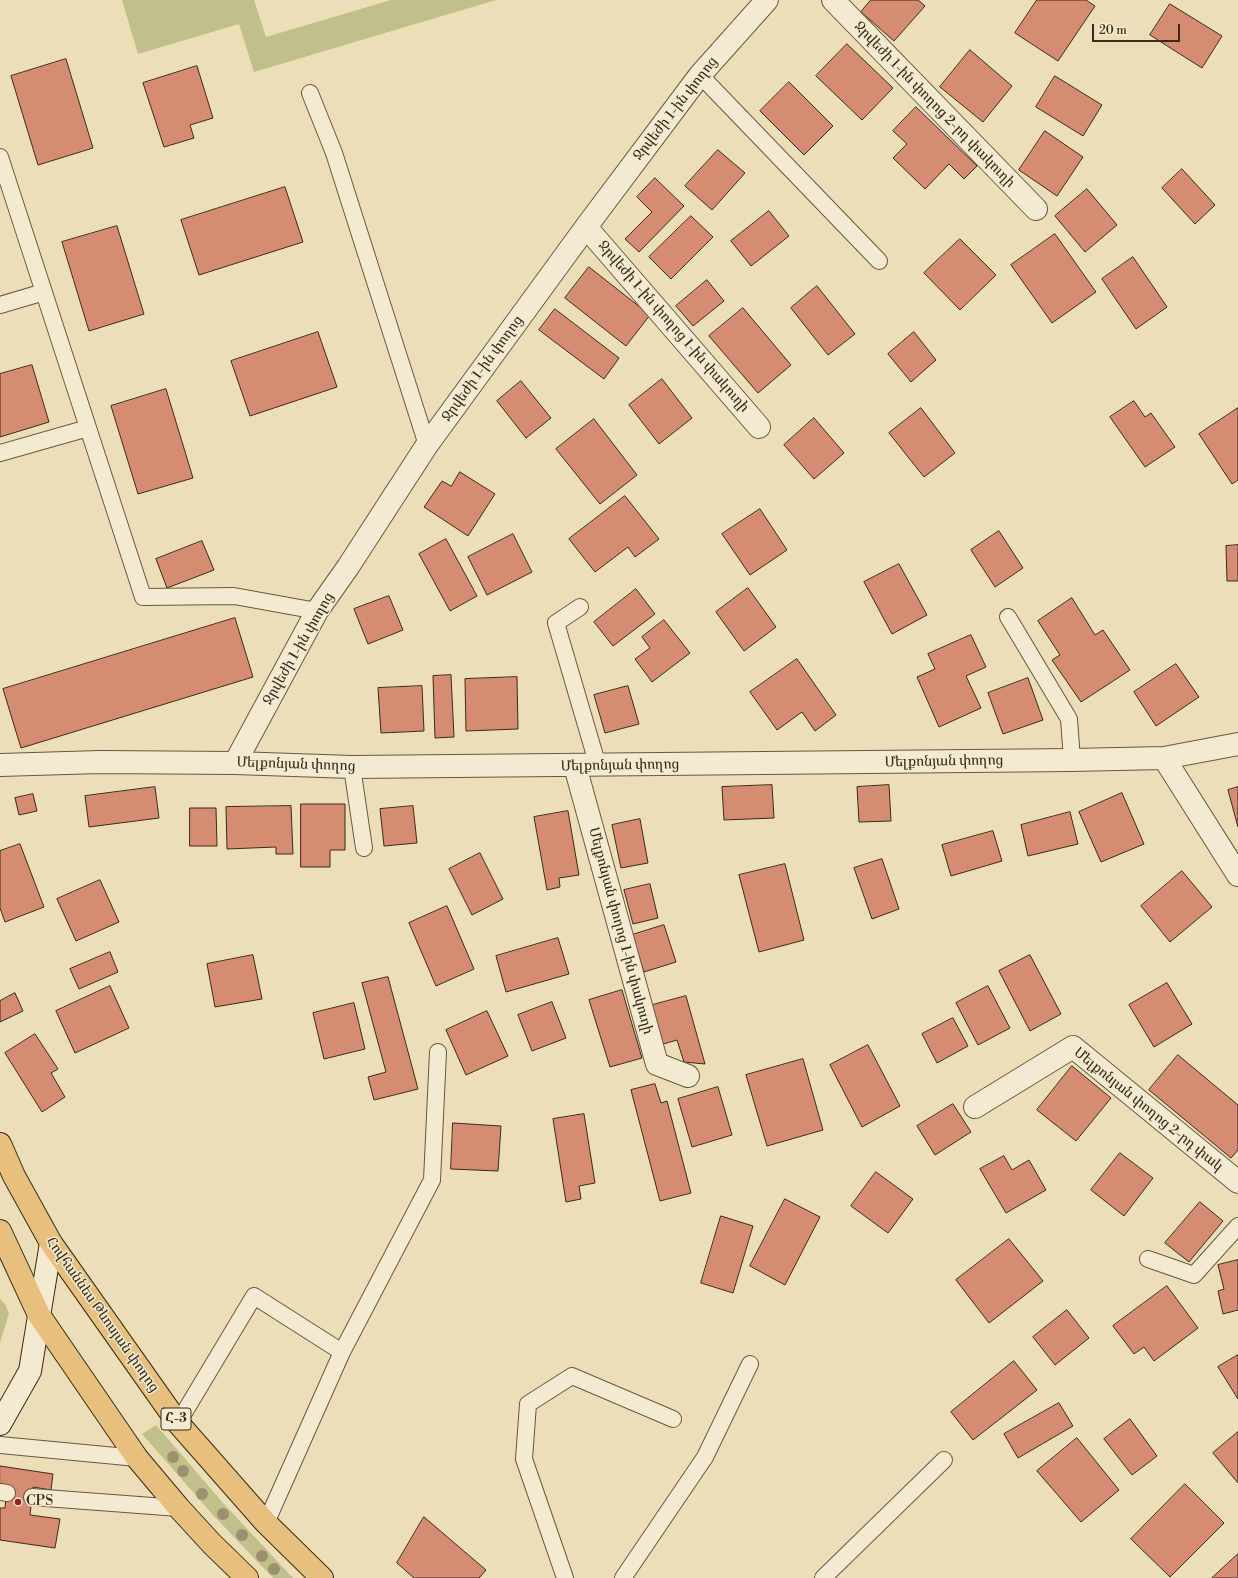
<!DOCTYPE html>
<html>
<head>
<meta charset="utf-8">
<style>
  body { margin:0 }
  #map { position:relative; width:1238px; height:1578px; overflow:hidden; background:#ecdfb8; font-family:"Libre Bodoni",serif }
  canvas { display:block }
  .scale { position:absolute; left:1092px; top:24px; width:88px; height:18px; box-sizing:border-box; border:2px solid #392b17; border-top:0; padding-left:5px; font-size:12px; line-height:14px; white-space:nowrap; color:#392b17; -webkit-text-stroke:3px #f3ead1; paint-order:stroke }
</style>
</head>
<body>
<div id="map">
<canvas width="1238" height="1578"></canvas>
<div class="scale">20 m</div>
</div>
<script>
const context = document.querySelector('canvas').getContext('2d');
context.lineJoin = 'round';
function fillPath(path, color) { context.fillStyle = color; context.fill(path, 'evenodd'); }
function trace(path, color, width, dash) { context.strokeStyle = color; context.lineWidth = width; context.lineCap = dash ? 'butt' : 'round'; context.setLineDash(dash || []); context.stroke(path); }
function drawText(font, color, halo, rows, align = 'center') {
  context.font = font + ' "Libre Bodoni","Noto Serif Armenian",serif'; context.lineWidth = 3; context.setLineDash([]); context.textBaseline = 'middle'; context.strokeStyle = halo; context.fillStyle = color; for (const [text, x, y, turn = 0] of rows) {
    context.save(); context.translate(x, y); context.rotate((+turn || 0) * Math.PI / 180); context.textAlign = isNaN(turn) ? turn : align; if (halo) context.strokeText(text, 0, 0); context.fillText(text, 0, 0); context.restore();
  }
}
const green = new Path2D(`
  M122,0H254L266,37L391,0H496L254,72L239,24L138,54Z
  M0,1299L5,1304L9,1313L0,1343Z
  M156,1425L224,1504L293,1578H273L213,1515L142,1434Z`);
const building = new Path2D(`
  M871,0H918L925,6L894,41L861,12Z
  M1037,0H1086L1095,6L1058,61L1015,33Z
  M1170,4L1222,36L1202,68L1150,35Z
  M847,44L893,88L862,120L816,76Z
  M970,50L1012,86L983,122L940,87Z
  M66,59L93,148L38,165L11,76Z
  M197,66L213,118L190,125L194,138L164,147L143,83Z
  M1055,76L1102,105L1083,136L1036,107Z
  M789,82L833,126L804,155L760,111Z
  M916,107L977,166L964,179L949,164L925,189L893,158L907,144L893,131Z
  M1045,131L1083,157L1057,196L1019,170Z
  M718,150L745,173L712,210L685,186Z
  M1182,169L1215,205L1195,224L1162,188Z
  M655,178L684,206L639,252L625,239L652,212L637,197Z
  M285,187L303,242L199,275L181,220Z
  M1087,189L1117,225L1085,252L1055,216Z
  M769,211L789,236L751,266L731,241Z
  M691,216L713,237L671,279L649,257Z
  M117,226L144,314L89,331L62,242Z
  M1055,234L1096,292L1052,323L1011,265Z
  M960,239L996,275L960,310L924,273Z
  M1133,257L1167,307L1136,329L1102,279Z
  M589,267L650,315L626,346L565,298Z
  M707,280L724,301L693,326L676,306Z
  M817,286L855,334L828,355L791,308Z
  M743,308L791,365L758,393L709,336Z
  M555,309L619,358L604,379L539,330Z
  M318,332L337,387L250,416L231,361Z
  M914,332L936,360L911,382L888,354Z
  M32,365L49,422L0,437V374Z
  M662,379L692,418L659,444L629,405Z
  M521,381L551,418L526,438L497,401Z
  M166,389L193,478L138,494L111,406Z
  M1134,401L1145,417L1151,413L1175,447L1145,467L1110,417Z
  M921,408L955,453L924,477L889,433Z
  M1238,408V480L1232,484L1199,434Z
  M814,418L844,453L814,479L784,445Z
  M594,419L637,475L600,504L556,449Z
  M460,472L495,494L468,536L424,507L442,481L451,486Z
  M625,496L659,539L635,557L628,547L595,572L569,539Z
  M760,509L787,550L750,575L722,534Z
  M999,531L1023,568L995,587L971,550Z
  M513,534L532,572L487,595L468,557Z
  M446,539L477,596L450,611L419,554Z
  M202,541L214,570L167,588L156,559Z
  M1238,545V581H1227L1226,546Z
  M899,564L927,615L892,634L864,582Z
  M748,588L776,627L744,651L716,612Z
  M636,589L655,614L613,646L594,622Z
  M389,596L403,630L368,644L354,609Z
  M1072,598L1095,635L1103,630L1130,670L1081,702L1052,660L1060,655L1038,621Z
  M235,618L253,677L21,748L3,689Z
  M664,620L690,653L652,682L635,659L650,648L642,637Z
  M971,635L986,667L966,676L981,708L939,727L917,677L935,669L928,654Z
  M797,659L836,715L815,731L802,712L777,730L750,692Z
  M1176,664L1199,697L1156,726L1134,692Z
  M451,675L454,737L435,738L433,676Z
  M517,677L518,729L466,731L465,679Z
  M1028,678L1043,720L1003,734L988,693Z
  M422,686L424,731L381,733L378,688Z
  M628,686L639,724L605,733L594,695Z
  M772,785L774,818L724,820L722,787Z
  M889,785L891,821L859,822L857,787Z
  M155,787L159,818L89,827L85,796Z
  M1238,787V827L1228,790Z
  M1122,793L1144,844L1101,862L1079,812Z
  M33,794L37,811L19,815L15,798Z
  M301,804H345V850H330V867H301Z
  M291,806L293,854H276V847L227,849L226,807Z
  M413,806L417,843L384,846L380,809Z
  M190,808H216L217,846H190Z
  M568,811L579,875L559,878L560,887L547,890L534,817Z
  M1070,812L1078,844L1028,856L1021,825Z
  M640,819L648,863L621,868L612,825Z
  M993,831L1002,861L951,876L942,845Z
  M20,844L44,907L5,922L0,908V851Z
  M480,853L503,899L472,915L449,869Z
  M882,859L899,909L872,919L854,868Z
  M785,864L804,940L759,952L739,875Z
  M1182,871L1212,907L1170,942L1141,906Z
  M100,880L119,922L76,941L57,899Z
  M650,884L658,918L633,924L624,890Z
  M447,906L474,969L436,986L409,923Z
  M664,925L676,962L644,972L632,935Z
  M558,938L569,974L506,992L496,956Z
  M110,952L118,972L79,989L70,969Z
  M253,955L262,999L215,1007L207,964Z
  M1030,955L1061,1014L1030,1031L999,971Z
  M388,977L418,1089L374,1100L368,1077L386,1072L362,983Z
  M1167,983L1192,1024L1154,1047L1129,1005Z
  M110,986L129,1028L75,1053L56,1011Z
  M988,986L1010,1028L978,1045L956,1003Z
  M622,990L642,1058L610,1067L589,1000Z
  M15,993L23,1011L0,1022V1001Z
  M686,996L705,1064L684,1062L677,1040L660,1045L649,1006Z
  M552,1002L566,1038L532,1051L518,1015Z
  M354,1003L365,1049L324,1059L313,1013Z
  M487,1011L508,1056L466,1075L446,1030Z
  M953,1018L968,1046L937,1063L922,1034Z
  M35,1034L58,1069L51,1073L65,1097L42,1112L5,1053Z
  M868,1045L900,1106L862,1127L830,1065Z
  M1178,1055L1238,1105V1150L1231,1158L1149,1090Z
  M803,1059L823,1130L767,1146L746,1075Z
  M1072,1066L1111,1098L1076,1141L1037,1110Z
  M655,1084L661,1103L667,1101L691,1193L660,1201L631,1090Z
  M718,1087L732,1135L692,1147L678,1099Z
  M953,1104L971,1132L935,1155L917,1126Z
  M584,1114L595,1183L579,1186L581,1199L566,1202L553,1119Z
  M453,1123L501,1126L498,1171L451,1169Z
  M1120,1153L1153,1178L1124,1216L1091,1190Z
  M1004,1156L1012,1170L1029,1160L1046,1190L1006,1213L980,1169Z
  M876,1172L913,1199L888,1233L851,1206Z
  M785,1199L820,1217L785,1285L750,1266Z
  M1200,1202L1223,1221L1189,1262L1165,1243Z
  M721,1216L753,1226L733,1293L701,1283Z
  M1009,1239L1043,1281L989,1323L956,1280Z
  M1238,1260V1310L1223,1314L1218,1291L1224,1289L1218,1265Z
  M1167,1286L1198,1328L1154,1361L1144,1347L1134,1354L1113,1326Z
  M1067,1310L1089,1338L1055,1365L1033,1337Z
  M1238,1355V1399L1218,1367Z
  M1014,1361L1037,1390L973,1440L951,1412Z
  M1059,1403L1073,1426L1018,1458L1004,1434Z
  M1130,1419L1157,1456L1132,1475L1104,1439Z
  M1238,1432V1483L1213,1453Z
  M1077,1438L1119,1490L1081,1522L1037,1471Z
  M0,1466L53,1474L51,1490L33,1487L30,1515L60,1519L55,1548L0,1540V1508H5L7,1486L0,1485Z
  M1185,1484L1224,1523L1170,1577L1131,1539Z
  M424,1517L486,1570L479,1578H414L397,1563Z
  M1238,1554V1578H1212Z`);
const lane = new Path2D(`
  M700,75L879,261
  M310,93L334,153L427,445
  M0,157L143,597L234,596L317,611
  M0,305L44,292
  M0,453L88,428
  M580,607L556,623L598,766
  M1008,617L1069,719L1072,760
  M352,767L364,848
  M1148,1259L1194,1275L1238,1226
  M178,1423L254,1296L342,1352L432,1180L438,1052
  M0,1445L137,1458
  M0,1492L7,1493
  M32,1497L179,1508
  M266,1523L342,1352
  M565,1578L524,1459L528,1404L572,1376L673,1419
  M623,1578L705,1457L750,1364
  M823,1578L944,1460`);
const street = new Path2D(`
  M833,0L1036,209
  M586,227L759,427
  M1164,758L1238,875
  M235,763L317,611L348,567L427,445L586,227L700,75L767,0
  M0,765L100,762L235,763L352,767L1072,760L1164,758L1238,744
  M575,766L657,1064L688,1076
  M975,1107L1073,1047L1238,1182`);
const secondary = new Path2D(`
  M0,1424L30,1371L51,1243`);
const primary = new Path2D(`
  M0,1144L14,1176L51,1243L178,1423L266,1523L322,1578
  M0,1231L39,1315L137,1458L179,1508L212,1544L247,1578`);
const trees = [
  [173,1457],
  [183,1471],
  [202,1494],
  [223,1514],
  [242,1535],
  [262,1556],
  [274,1569]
];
const markers = [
  [18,1502,4,"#8f2418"]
];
const shields = [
  [176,1419,30]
];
const shieldNames = [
  ["Հ-3",176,1419]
];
const streetNames = [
  ["Ջրվեժի 1-ին փողոց 2-րդ փակուղի",934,105,46],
  ["Ջրվեժի 1-ին փողոց",676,109,-52],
  ["Ջրվեժի 1-ին փողոց 1-ին փակուղի",673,327,49],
  ["Ջրվեժի 1-ին փողոց",483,369,-54],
  ["Ջրվեժի 1-ին փողոց",299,649,-60],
  ["Մելքոնյան փողոց",944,762,-1],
  ["Մելքոնյան փողոց",296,765,2],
  ["Մելքոնյան փողոց",620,766,-1],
  ["Մելքոնյան փողոց 1-ին փակուղի",620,931,75],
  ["Մելքոնյան փողոց 2-րդ փակ",1148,1110,39],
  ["Հովհաննես Թևոսյան փողոց",102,1315,55]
];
const poiNames = [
  ["CPS",26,1502]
];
fillPath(green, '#bfc08a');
fillPath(building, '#d68c72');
trace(building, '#392b17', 1);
trace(lane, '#66583f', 18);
trace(street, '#66583f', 24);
trace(secondary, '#392b17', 24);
trace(primary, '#392b17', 24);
trace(lane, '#f3ead1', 16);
trace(street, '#f3ead1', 22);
trace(secondary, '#f3ead1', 22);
trace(primary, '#e6c07c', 22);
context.fillStyle = '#9c906f';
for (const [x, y] of trees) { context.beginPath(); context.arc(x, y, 6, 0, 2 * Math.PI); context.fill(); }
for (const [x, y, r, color] of markers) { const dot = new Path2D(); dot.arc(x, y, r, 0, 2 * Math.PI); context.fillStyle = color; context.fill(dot); trace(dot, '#f3ead1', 1.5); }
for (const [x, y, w] of shields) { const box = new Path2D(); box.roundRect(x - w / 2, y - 11, w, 22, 3); context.fillStyle = '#f3ead1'; context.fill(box); trace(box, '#392b17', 1); }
drawText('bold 13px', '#392b17', null, shieldNames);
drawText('14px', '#392b17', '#f3ead1', streetNames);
drawText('14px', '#392b17', '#f3ead1', poiNames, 'left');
</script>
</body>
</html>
